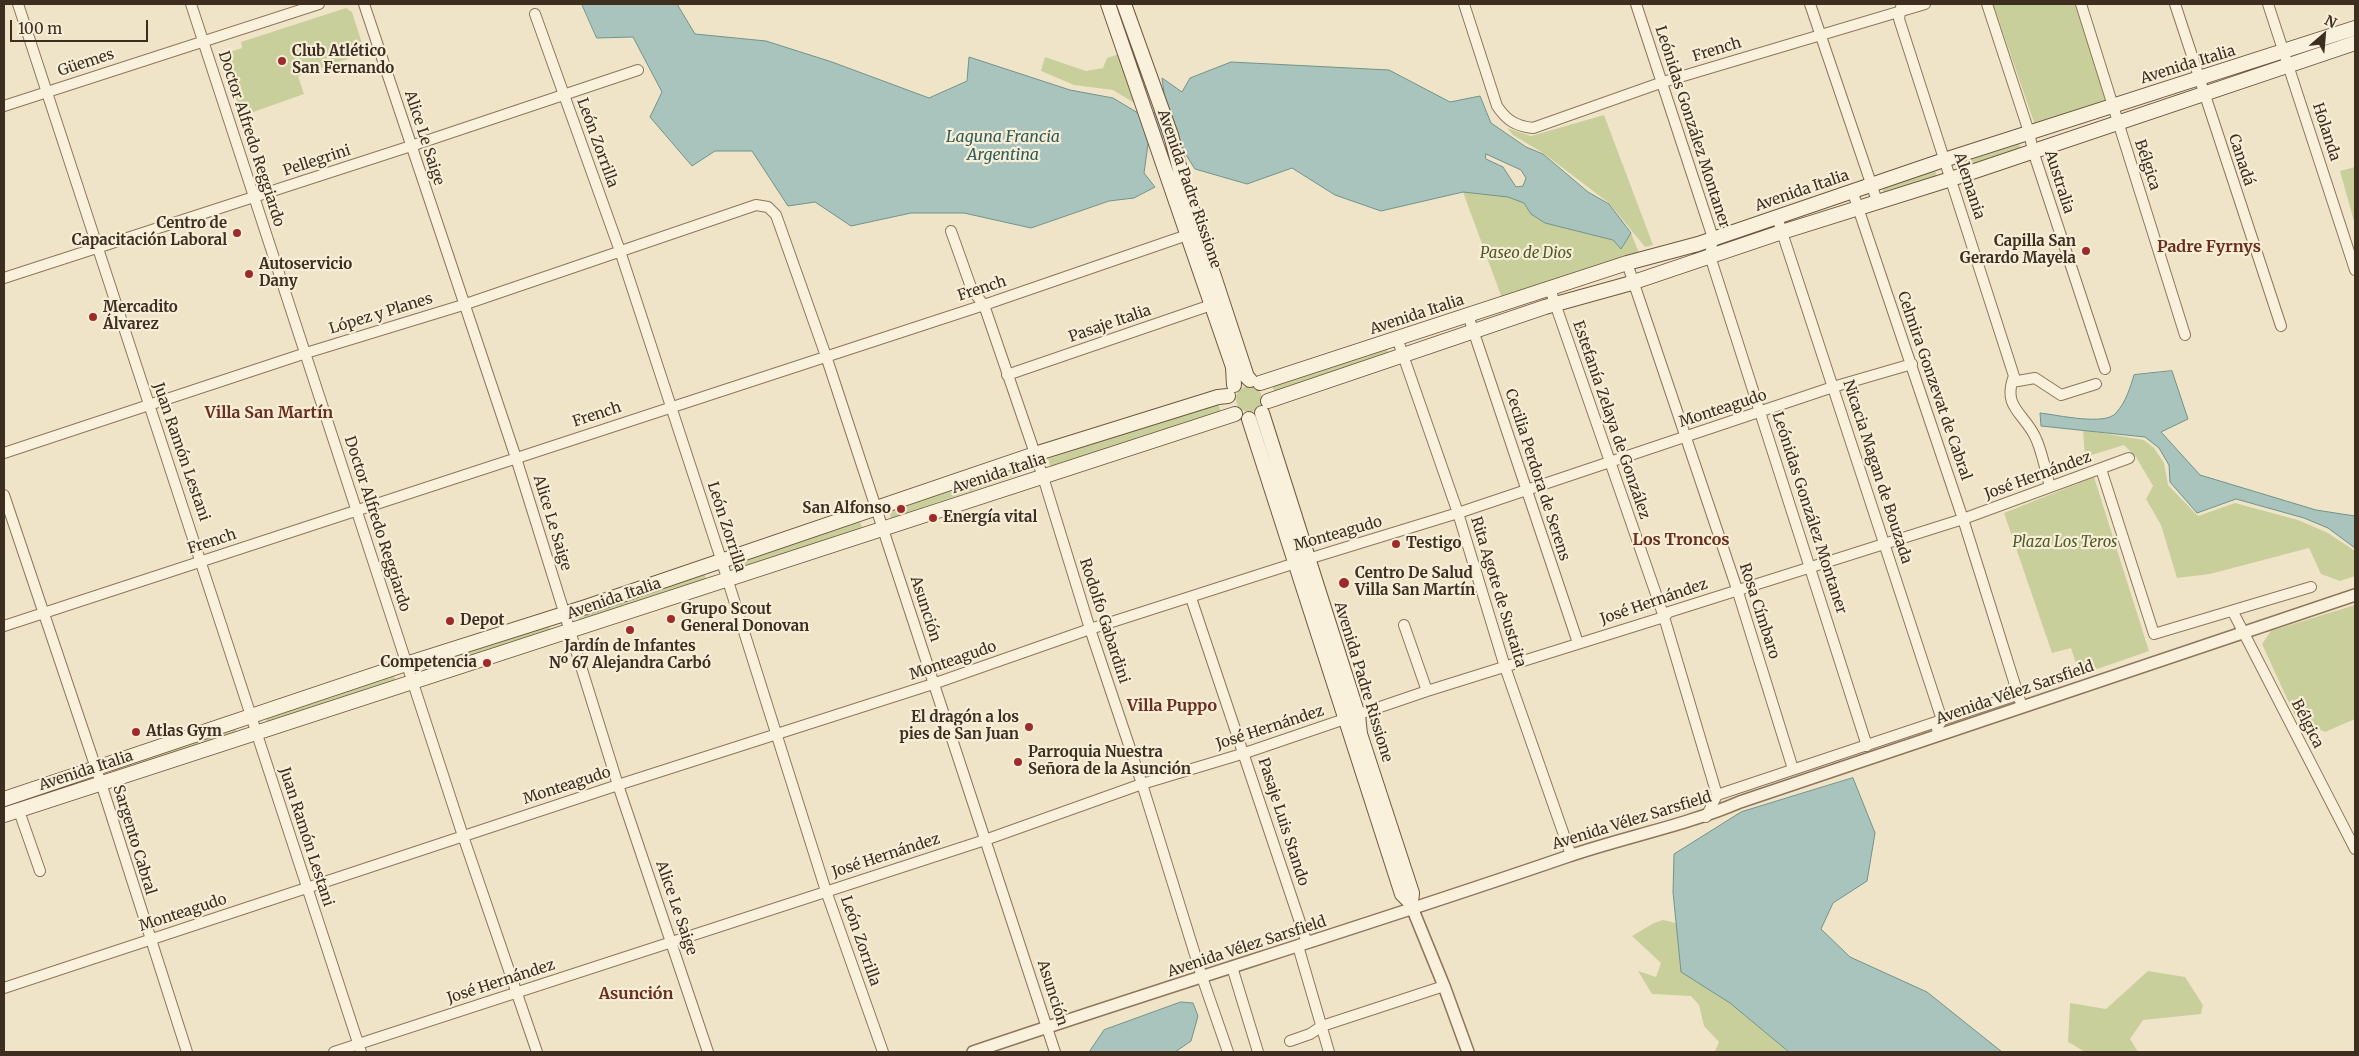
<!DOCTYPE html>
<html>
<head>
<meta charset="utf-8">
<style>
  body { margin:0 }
  #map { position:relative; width:2359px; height:1056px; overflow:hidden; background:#f0e4c8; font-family:Merriweather,serif }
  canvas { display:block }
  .frame { position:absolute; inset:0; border:5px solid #3d2e20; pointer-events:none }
  .north { position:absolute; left:2299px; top:10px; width:50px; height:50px; -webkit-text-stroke:4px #f7eed8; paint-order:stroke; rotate:27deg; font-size:14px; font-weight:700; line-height:20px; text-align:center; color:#3d2e20 }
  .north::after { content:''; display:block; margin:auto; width:18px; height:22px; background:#3d2e20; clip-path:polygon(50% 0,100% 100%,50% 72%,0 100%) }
  .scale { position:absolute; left:10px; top:20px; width:138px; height:22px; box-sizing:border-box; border:2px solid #3d2e20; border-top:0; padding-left:6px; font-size:15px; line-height:18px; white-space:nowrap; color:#3d2e20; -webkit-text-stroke:4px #f7eed8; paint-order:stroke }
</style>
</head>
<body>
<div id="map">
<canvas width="2359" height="1056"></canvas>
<div class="frame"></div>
<div class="north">N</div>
<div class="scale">100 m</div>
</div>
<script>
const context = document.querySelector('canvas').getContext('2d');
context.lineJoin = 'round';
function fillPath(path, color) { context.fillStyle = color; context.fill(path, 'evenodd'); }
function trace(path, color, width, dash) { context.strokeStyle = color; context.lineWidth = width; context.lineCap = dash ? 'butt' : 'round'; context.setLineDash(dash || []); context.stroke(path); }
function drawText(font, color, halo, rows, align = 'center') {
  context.font = font + ' Merriweather,serif'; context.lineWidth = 4.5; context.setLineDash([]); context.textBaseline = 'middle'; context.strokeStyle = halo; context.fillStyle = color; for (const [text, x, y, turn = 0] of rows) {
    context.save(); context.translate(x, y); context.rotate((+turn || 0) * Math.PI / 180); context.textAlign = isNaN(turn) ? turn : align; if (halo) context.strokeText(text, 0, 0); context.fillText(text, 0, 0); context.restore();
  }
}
const green = new Path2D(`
  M1993,4H2075L2107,102L2035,125Z
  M346,8L352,12L365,53L298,76L304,94L242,116L221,55L242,48L241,42Z
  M1119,54L1136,104L1113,90L1074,85L1041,71L1045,57L1086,71L1103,68L1107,58Z
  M1604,115L1653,245L1645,247L1609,203L1543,153L1513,135L1507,128L1531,136Z
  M2019,144L2021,149L1958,169V164Z
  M2355,167V225L2340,171Z
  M1935,171L1937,176L1883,193V188Z
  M1463,192L1508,197L1524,203L1531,214L1545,223L1613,240L1621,249L1631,233L1640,255L1503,301Z
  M1387,349L1389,354L1276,395L1272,386Z
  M1236 399a13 13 0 1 1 26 0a13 13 0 1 1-26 0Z
  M1218,403L1221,412L1051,468L1048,459Z
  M2083,430L2144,440L2154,448L2164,463L2168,485L2198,516L2235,503L2298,520L2328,533L2355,551V576L2340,581L2321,574L2309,548L2210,574L2177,578L2161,525L2146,499L2153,486L2136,457L2124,445L2085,457Z
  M1015,467L1018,475L891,518L888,510Z
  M2094,477L2149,651L2080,675L2071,648L2052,653L2004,513Z
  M860,522L863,529L737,570L734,563Z
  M704,572L706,579L579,620L577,613Z
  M2355,605V719L2325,732L2296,718L2262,644L2271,631Z
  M548,624L551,632L426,673L423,666Z
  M394,675L396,683L268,725L265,717Z
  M235,727L237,734L114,776L112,770Z
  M1663,920L1676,923L1681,972L1730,1003L1789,1052H1712L1715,1051L1719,1042L1704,1026L1699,1005L1691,996L1652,994L1638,971L1656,977L1661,963L1632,936L1654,923Z
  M2148,971L2185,977L2203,1005L2201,1014L2143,1020L2130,1039L2138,1052H2085L2068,1042L2070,1003L2106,1009Z`);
const water = new Path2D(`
  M582,4H677L695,34L766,41L832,62L929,98L967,81L969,57L1070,90L1113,98L1143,116L1166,109L1162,78L1182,92L1190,78L1231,62L1389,70L1450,102L1480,96L1491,123L1526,147L1543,154L1588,192L1609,204L1631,233L1621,249L1613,240L1545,223L1531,214L1524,203L1508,197L1463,192L1381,211L1335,195L1292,168L1247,184L1195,169L1174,136L1171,135L1148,144L1144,173L1155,187L1134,198L1109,201L1031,228L964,213H911L851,226L815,202L788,206L752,151H715L692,166L650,117L662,92L633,37L597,38ZM1486,154L1521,170L1526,178L1523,186L1516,187L1503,167L1486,159Z
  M2172,371L2188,419L2161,432L2200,475L2316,510L2355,516V548L2328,528L2304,518L2236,499L2197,513L2170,482L2169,465L2159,448L2145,437L2041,426L2040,413C2058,415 2105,426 2116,413C2126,402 2130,388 2134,375Z
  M1853,778L1875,833L1867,881L1833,903L1821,929L1850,957L1927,992L2002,1052H1789L1730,1003L1681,972L1673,892L1674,854L1741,812Z
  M1181,1002L1193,1003L1198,1016L1191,1041L1175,1052H1089L1104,1030Z`);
const minor = new Path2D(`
  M18,4L361,1052
  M191,4L463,836L537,1052
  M364,4L516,458L618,785L708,1052
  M1464,4L1497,106C1507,121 1516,126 1533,128L1663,82L1925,4
  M1636,4L1713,238L1710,256L1867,746
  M1810,4L1877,201
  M1987,4L2029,132L2033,151L2105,369
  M2081,4L2185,335
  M2175,4L2281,326
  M2268,4L2355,270
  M1901,7L1899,19L2014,376C2001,409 2027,414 2037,441C2043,456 2046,472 2050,487
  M535,14L620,251L721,559L826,891L883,1052
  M4,106L319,4
  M1852,190L1963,519L2022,707
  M1777,217L1942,720L1937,728L1938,735
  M951,231L972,290L984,305L1043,477L1090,629L1142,784L1202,977L1228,1052
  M1627,263L1737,589L1793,769
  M4,278L411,146L638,70
  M1550,289L1664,617L1717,795L1706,817
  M1468,315L1578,643
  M1397,338L1458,513L1505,667L1571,855
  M1007,375L1217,303
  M2012,382L2035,378L2061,395L2096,384
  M4,453L306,353L463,305L756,205L768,207L776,215L826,356L1055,1052
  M2101,469L2154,634L2311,587
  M4,495L101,783L187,1052
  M1191,598L1307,943
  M2233,612L2355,849
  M1404,625L1427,691
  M4,626L984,305L1193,233
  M1717,795L2017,695
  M19,811L40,871
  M1298,946L1329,1052
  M1232,967L1258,1052
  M4,988L618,785L933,684L1090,629L1308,559L1458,513L1833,387L1912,364
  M1290,1041L1310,1034L1322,1026L1444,986
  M334,1052L985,840L1142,784L1245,753L1427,691L1664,617L1669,612L1963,519L2129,458`);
const tertiary = new Path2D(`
  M1413,910L1444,986L1468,1052
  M973,1052C1170,985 1369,925 1566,857C1624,837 1684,826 1740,802L2355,595`);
const secondary = new Path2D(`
  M1108,4L1233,367L1234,385
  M1124,4L1171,135L1184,185L1247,377L1250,380
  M1260,383L1627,263L1698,244L1944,160L2355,28
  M1268,401L1545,307L1628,284L1782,232L1951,179L2355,43
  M1262,413L1358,715L1360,734L1412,893L1411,903
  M1249,419L1402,894L1411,903L1413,910
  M4,799L406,664L586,607L1035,454L1218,397L1228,396
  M4,815L1235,414`);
const markers = [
  [282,61,5,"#9e2a2b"],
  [237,233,5,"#9e2a2b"],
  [2086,251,5,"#9e2a2b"],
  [249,274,5,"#9e2a2b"],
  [93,317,5,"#9e2a2b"],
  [901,509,5,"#9e2a2b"],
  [933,518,5,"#9e2a2b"],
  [1396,544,5,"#9e2a2b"],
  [1344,583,6,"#9e2a2b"],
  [671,619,5,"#9e2a2b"],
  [450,621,5,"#9e2a2b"],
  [630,630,5,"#9e2a2b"],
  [487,663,5,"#9e2a2b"],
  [1029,727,5,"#9e2a2b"],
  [136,732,5,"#9e2a2b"],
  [1018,762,5,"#9e2a2b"]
];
const streetNames = [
  ["French",1717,50,-17],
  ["Güemes",86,63,-18],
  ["Avenida Italia",2188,65,-17],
  ["Leónidas González Montaner",1692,127,72],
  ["Holanda",2326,132,72],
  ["Alice Le Saige",424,138,72],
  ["Doctor Alfredo Reggiardo",251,139,72],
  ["León Zorrilla",597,143,70],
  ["Canadá",2241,160,72],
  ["Pellegrini",317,161,-18],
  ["Bélgica",2147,165,72],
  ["Australia",2059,182,72],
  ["Alemania",1969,186,72],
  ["Avenida Padre Rissione",1189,189,71],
  ["Avenida Italia",1802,191,-19],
  ["French",982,289,-18],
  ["López y Planes",381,314,-17],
  ["Avenida Italia",1417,315,-18],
  ["Pasaje Italia",1110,324,-19],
  ["Celmira Gonzevat de Cabral",1934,386,71],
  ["Monteagudo",1723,409,-18],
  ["French",597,415,-18],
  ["Estefanía Zelaya de González",1611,420,71],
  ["Juan Ramón Lestani",181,452,71],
  ["Nicacia Magan de Bouzada",1877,472,72],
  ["Avenida Italia",999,474,-18],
  ["Cecilia Perdora de Serens",1537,475,72],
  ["José Hernández",2038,476,-20],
  ["Leónidas González Montaner",1809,513,72],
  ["Alice Le Saige",552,523,73],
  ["Doctor Alfredo Reggiardo",377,524,72],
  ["León Zorrilla",726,527,72],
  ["Monteagudo",1338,534,-16],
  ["French",212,542,-18],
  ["Rita Agote de Sustaita",1498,592,73],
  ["Avenida Italia",614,599,-19],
  ["José Hernández",1654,602,-19],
  ["Asunción",925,609,72],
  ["Rosa Címbaro",1759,611,72],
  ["Rodolfo Gabardini",1104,621,72],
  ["Monteagudo",953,661,-19],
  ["Avenida Padre Rissione",1363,682,73],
  ["Avenida Vélez Sarsfield",2015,693,-19],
  ["Bélgica",2307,724,63],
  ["José Hernández",1270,728,-18],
  ["Avenida Italia",86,771,-18],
  ["Monteagudo",567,786,-18],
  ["Avenida Vélez Sarsfield",1632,821,-17],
  ["Pasaje Luis Stando",1283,822,72],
  ["Juan Ramón Lestani",306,837,72],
  ["Sargento Cabral",134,840,73],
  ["José Hernández",886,856,-18],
  ["Alice Le Saige",676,908,71],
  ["Monteagudo",183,913,-18],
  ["León Zorrilla",860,941,71],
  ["Avenida Vélez Sarsfield",1247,947,-18],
  ["José Hernández",501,982,-18],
  ["Asunción",1052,993,72]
];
const poiNames = [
  ["Club Atlético",292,52],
  ["San Fernando",292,69],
  ["Centro de",227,224,"right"],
  ["Capacitación Laboral",227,241,"right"],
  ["Capilla San",2076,242,"right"],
  ["Gerardo Mayela",2076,259,"right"],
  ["Autoservicio",259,265],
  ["Dany",259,282],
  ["Mercadito",103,308],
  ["Álvarez",103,325],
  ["San Alfonso",891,509,"right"],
  ["Energía vital",943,518],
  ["Testigo",1406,544],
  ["Centro De Salud",1355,574],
  ["Villa San Martín",1355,591],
  ["Grupo Scout",681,610],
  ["General Donovan",681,627],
  ["Depot",460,621],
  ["Jardín de Infantes",630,647,"center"],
  ["Nº 67 Alejandra Carbó",630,664,"center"],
  ["Competencia",477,663,"right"],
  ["El dragón a los",1019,718,"right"],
  ["pies de San Juan",1019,735,"right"],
  ["Atlas Gym",146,732],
  ["Parroquia Nuestra",1028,753],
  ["Señora de la Asunción",1028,770]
];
const parkNames = [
  ["Paseo de Dios",1526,254],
  ["Plaza Los Teros",2065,543]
];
const waterNames = [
  ["Laguna Francia",1003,137],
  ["Argentina",1003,155]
];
const neighbourhoodNames = [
  ["Padre Fyrnys",2209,247],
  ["Villa San Martín",269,413],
  ["Los Troncos",1681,540],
  ["Villa Puppo",1172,706],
  ["Asunción",636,994]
];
fillPath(green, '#c9cf9b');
fillPath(water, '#a9c4bc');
trace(water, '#6f938a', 1);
trace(minor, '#8d765c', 12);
trace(tertiary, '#8d765c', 14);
trace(secondary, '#6f573f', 16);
trace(minor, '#faf1dc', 10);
trace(tertiary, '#faf1dc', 11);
trace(secondary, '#faf1dc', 14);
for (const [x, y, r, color] of markers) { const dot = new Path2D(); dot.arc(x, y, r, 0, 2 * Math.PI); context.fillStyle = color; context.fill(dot); trace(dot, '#f7eed8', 2); }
drawText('15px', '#3d2e20', '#f7eed8', streetNames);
drawText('bold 15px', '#3d2e20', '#f7eed8', poiNames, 'left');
drawText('italic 15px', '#4d5a26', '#f7eed8', parkNames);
drawText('italic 16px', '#2f5d5a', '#f7eed8', waterNames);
drawText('bold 16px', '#6b2e1e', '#f7eed8', neighbourhoodNames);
</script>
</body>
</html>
